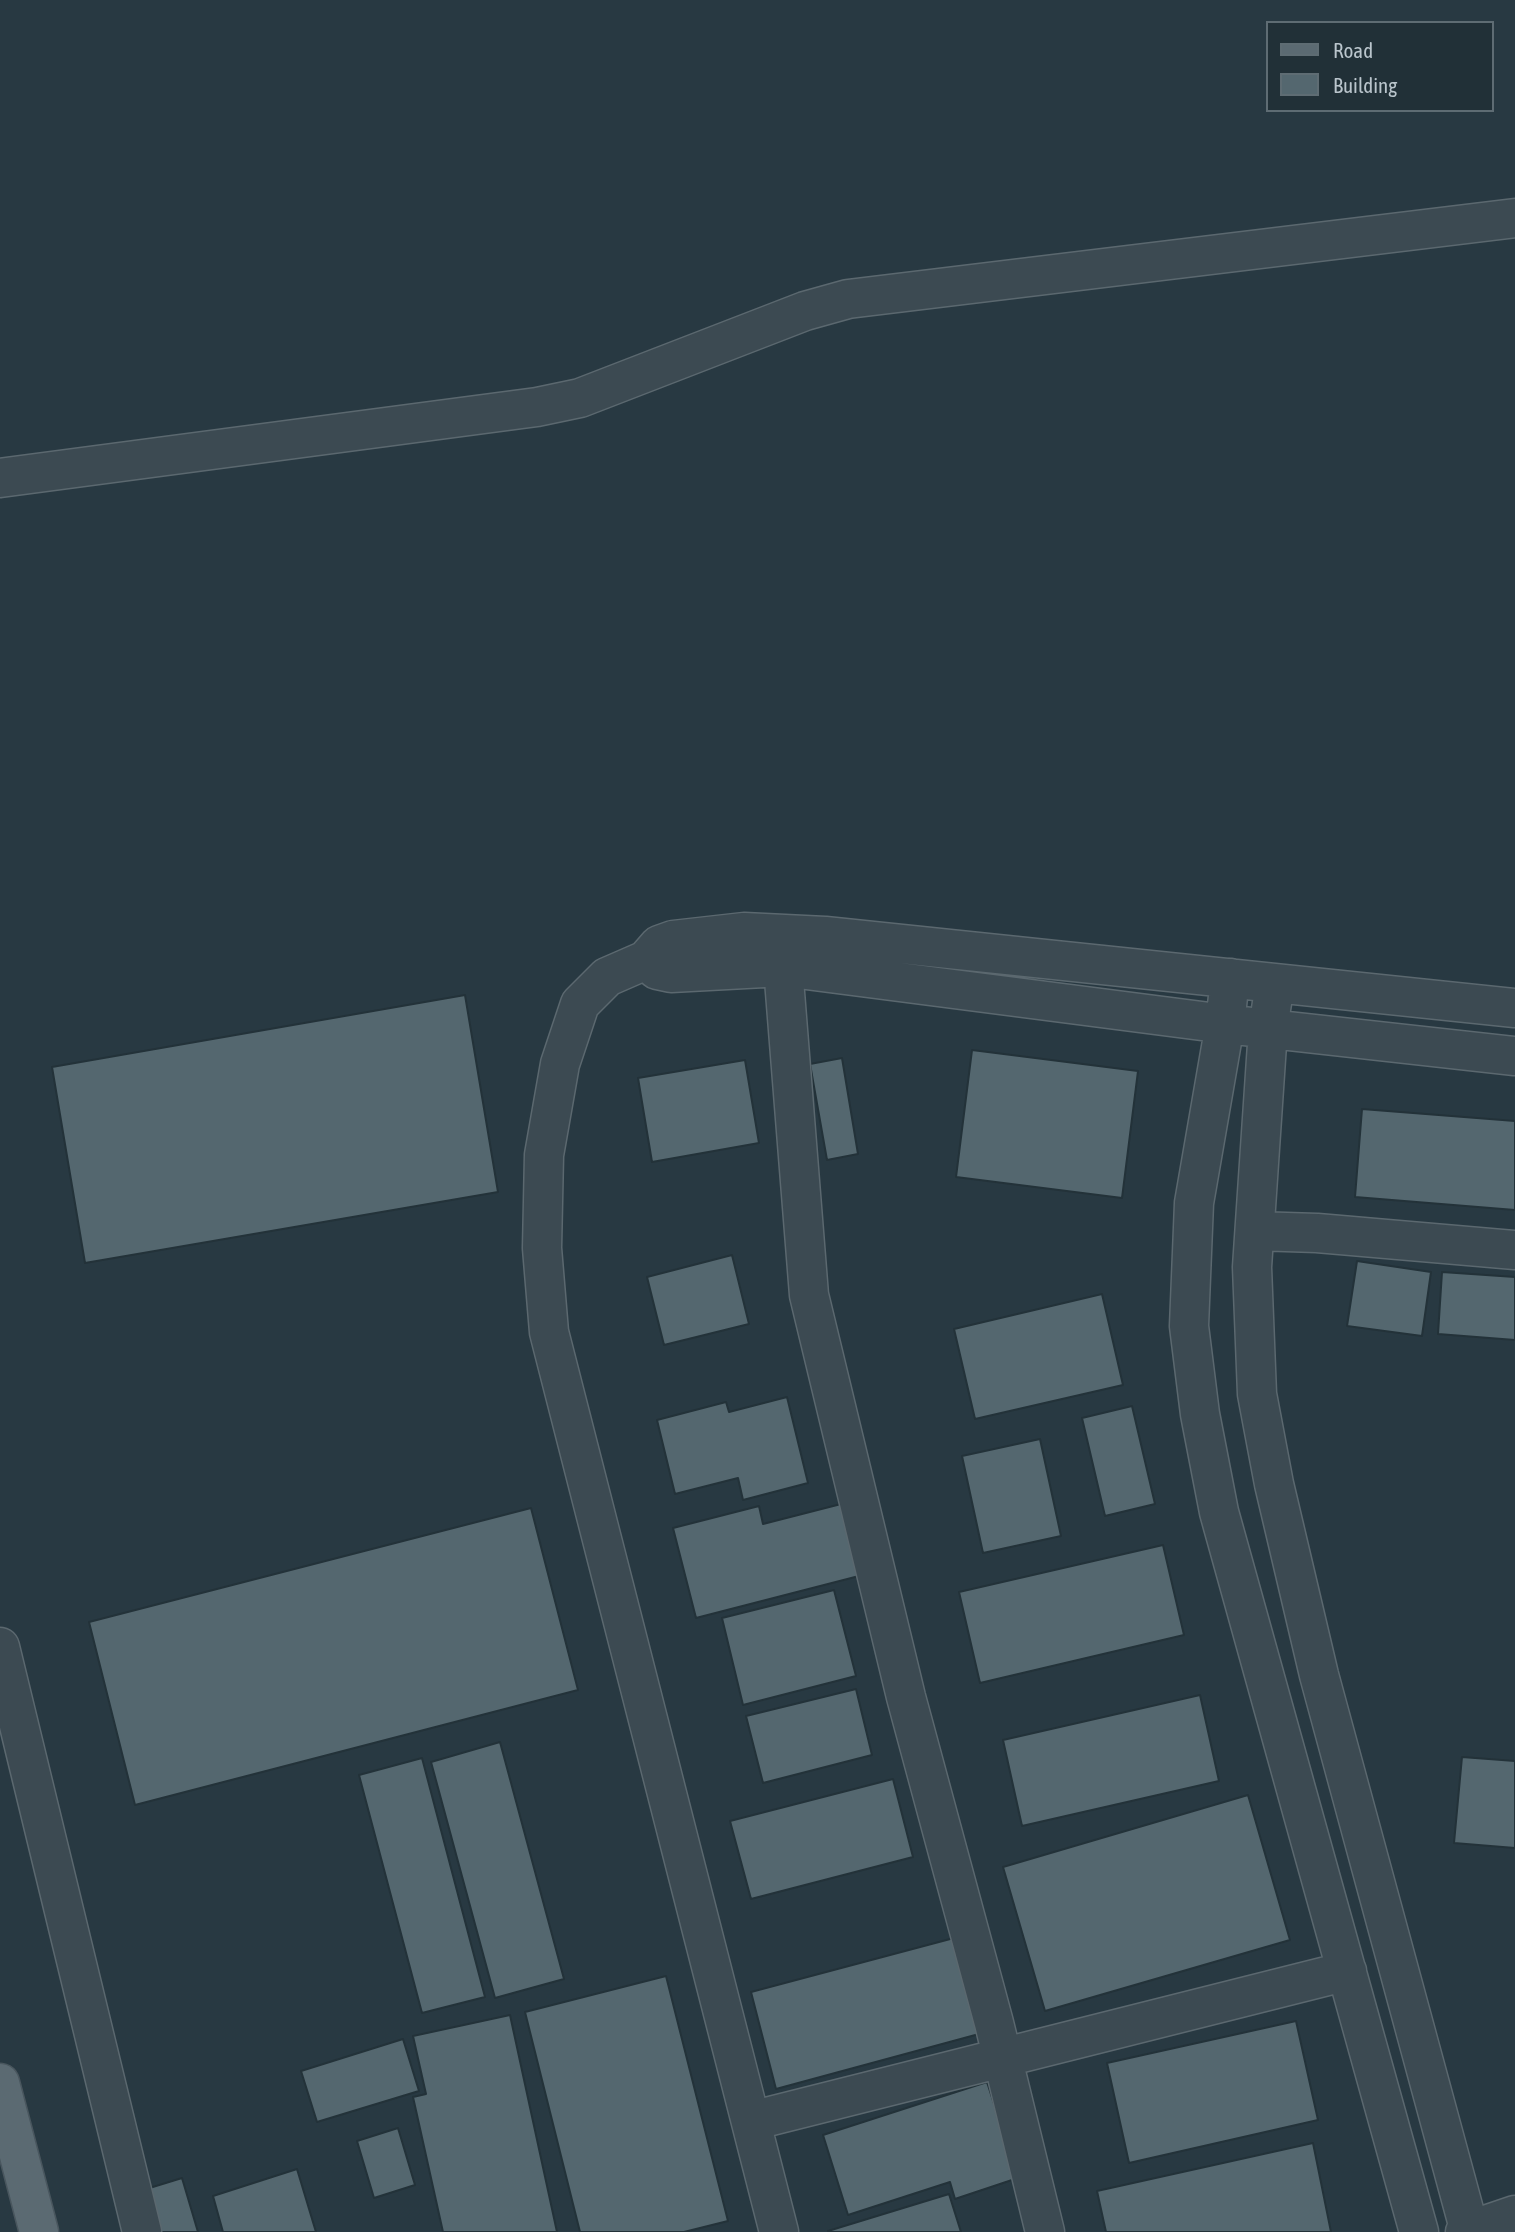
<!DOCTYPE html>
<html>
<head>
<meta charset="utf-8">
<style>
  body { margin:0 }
  #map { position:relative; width:1515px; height:2232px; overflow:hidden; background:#283942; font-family:"Asap Condensed",sans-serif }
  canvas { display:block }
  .legend { position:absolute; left:1266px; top:21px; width:228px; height:91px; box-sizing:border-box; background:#213037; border:2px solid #5e6c73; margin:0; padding:9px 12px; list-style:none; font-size:21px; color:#bac5cc }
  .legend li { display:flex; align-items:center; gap:14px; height:35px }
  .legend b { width:35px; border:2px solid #5e6c73 }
</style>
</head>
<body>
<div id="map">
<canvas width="1515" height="2232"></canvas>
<ul class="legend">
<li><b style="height:9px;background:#5b6a72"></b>Road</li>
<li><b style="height:19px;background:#54676f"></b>Building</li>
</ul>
</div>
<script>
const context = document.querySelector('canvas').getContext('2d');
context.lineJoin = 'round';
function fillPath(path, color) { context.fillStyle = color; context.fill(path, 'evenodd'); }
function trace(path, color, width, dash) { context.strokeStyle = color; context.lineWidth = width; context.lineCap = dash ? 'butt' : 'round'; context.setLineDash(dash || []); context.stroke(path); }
const building = new Path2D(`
  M465,995L498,1192L85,1263L52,1067Z
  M972,1050L1138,1071L1122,1198L956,1177Z
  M842,1058L858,1154L827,1160L810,1064Z
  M745,1060L759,1143L652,1162L638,1078Z
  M1362,1109L1515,1121V1210L1355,1197Z
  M732,1255L749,1324L664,1345L647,1277Z
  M1357,1261L1431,1272L1422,1336L1347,1326Z
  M1442,1272L1515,1277V1340L1438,1334Z
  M1102,1294L1123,1385L975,1419L954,1329Z
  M787,1397L808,1483L743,1500L738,1478L675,1494L657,1420L726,1402L729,1412Z
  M1132,1406L1155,1504L1105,1516L1082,1418Z
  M1040,1439L1061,1536L983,1553L962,1456Z
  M841,1504L859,1576L696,1618L673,1528L759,1506L763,1524Z
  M531,1508L578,1690L135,1805L89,1622Z
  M1163,1545L1184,1635L980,1683L959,1592Z
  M834,1590L856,1676L743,1705L722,1618Z
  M856,1689L872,1755L763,1783L746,1716Z
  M1200,1695L1219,1781L1022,1826L1003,1740Z
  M500,1742L564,1979L495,1998L431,1762Z
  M1462,1757L1515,1761V1848L1454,1843Z
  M422,1758L485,1997L422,2013L359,1775Z
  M893,1779L913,1857L751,1899L730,1821Z
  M1248,1795L1290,1940L1045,2011L1003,1867Z
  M954,1938L979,2034L776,2089L751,1992Z
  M666,1976L728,2221L684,2232H580L525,2012Z
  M510,2015L557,2232H443L413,2097L426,2094L413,2036Z
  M1296,2021L1318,2120L1129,2163L1107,2063Z
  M403,2039L419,2091L317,2122L301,2071Z
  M987,2082L1018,2178L955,2199L950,2182L848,2215L823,2135Z
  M398,2128L415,2185L374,2198L357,2141Z
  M1313,2143L1331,2232H1106L1097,2191Z
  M297,2169L316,2232H223L213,2196Z
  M182,2178L198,2232H155L143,2190Z
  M949,2194L961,2232H829L828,2231Z`);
const minor = new Path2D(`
  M0,478L537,407L580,398L805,311L848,299L1515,218
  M646,960L657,970L671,973L783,967L1225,1024L1515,1056
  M783,967L809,1295L906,1697L994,2023L1045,2232
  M1230,978L1225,1024L1194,1203L1189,1326L1200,1414L1219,1512L1419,2232
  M1275,983L1268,1029L1252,1267L1257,1394L1274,1484L1319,1675L1470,2232
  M1255,1231L1317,1233L1515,1250
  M0,1647L142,2232
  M751,2121L1347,1971
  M779,2232L549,1332L542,1248L544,1155L560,1064L580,1004L607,977L646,960L659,945L673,940L744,932L825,936L1515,1008
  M1465,2232L1515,2215`);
const major = new Path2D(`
  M0,2083L39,2232`);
fillPath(building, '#54676f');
trace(building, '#233239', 2);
trace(minor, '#5b686f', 41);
trace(major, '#49565e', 41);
trace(minor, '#3c4a52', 38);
trace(major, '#5b6a72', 38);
</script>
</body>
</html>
